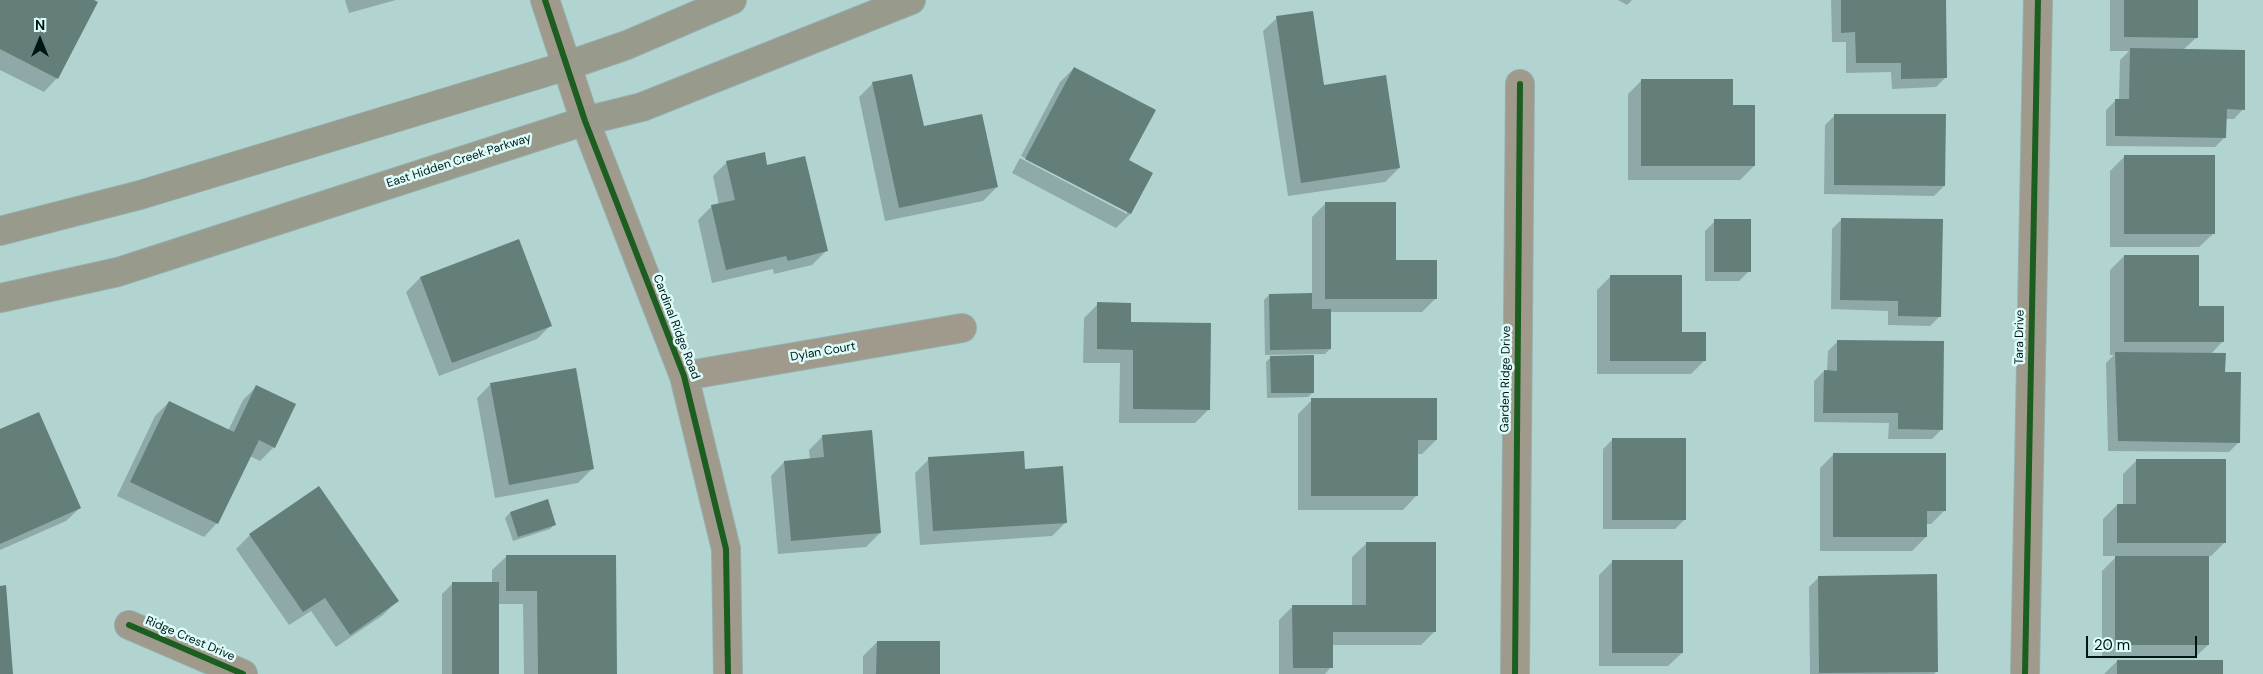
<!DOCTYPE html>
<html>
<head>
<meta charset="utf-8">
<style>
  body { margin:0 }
  #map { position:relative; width:2263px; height:674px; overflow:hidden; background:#b2d4d1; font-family:"DM Sans",sans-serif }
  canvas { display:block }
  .north { position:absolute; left:15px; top:15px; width:50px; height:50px; -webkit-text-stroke:4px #defcfa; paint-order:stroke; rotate:0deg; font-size:14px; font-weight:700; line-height:20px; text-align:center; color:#001614 }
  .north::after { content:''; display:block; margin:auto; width:18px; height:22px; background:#001614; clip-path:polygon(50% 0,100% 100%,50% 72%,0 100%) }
  .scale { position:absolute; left:2086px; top:636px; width:111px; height:22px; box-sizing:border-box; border:2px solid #001614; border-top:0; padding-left:6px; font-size:15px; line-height:18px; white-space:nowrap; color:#001614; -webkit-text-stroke:4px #defcfa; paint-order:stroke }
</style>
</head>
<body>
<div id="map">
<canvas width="2263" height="674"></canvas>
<div class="north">N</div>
<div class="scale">20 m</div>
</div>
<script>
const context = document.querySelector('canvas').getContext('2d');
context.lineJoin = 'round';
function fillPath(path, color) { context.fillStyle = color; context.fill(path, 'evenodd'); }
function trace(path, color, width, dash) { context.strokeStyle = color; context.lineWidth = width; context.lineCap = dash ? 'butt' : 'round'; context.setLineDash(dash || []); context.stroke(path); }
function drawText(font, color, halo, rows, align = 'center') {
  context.font = font + ' "DM Sans",sans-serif'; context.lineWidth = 5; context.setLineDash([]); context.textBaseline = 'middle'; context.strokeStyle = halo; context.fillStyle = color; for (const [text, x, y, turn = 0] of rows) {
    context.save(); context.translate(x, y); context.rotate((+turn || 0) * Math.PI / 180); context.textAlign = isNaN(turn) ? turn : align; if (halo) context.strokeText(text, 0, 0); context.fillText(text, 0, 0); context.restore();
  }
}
const shadow = new Path2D(`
  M0,0H91L57,78L44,92L0,70Z
  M345,0H396L349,13Z
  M1618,0H1632L1627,5Z
  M1831,0H1945L1946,77L1936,87L1892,89L1891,72L1846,73V42H1832Z
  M2110,0H2197V37L2183,50L2243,109L2234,119H2226L2225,137L2215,147L2106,146V110L2116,100H2119L2120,60L2129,51H2110Z
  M1277,18L1323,86L1399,168L1385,182L1288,196L1263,31Z
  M1074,68L1128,161L1151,173L1130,214L1116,228L1012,173L1020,158L1127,214V211L1021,156L1060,82Z
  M1642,80L1732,106L1754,166L1740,180H1628V94Z
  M873,83L923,128L997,187L983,201L885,221L859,97Z
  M1835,115L1944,186L1934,196L1824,194L1825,125Z
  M2124,157L2213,234L2199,247H2110V171Z
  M727,162L766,166L826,251L812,265L774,274L773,269L712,283L698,220L712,206L719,205L713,176Z
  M1326,203L1436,298L1422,312H1329L1330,349L1325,354L1265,355L1264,300L1269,295L1312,294V217Z
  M1842,219L1940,316L1930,326L1888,325V311L1831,309L1832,229Z
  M1715,221L1749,271L1739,281H1705V231Z
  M2124,256L2198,307L2223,341L2210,355L2224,373L2239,442L2229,452L2108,451L2106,363L2114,355H2110V270Z
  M1611,276L1681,333L1705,360L1691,374H1597V290Z
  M420,278L550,326L537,339L439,376L406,292Z
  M1098,304L1130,323L1208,410L1195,423H1119L1120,363H1083L1084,318Z
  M1838,341L1942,429L1932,439H1888L1889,423L1814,422V381L1824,371L1827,372L1828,351Z
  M1272,356L1313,392L1308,397L1267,398L1266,362Z
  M491,384L592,469L578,483L495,498L477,398Z
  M257,386L274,447L260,461L250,456L217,523L204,537L117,496L155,416L169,402L228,431L243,400Z
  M1312,400L1436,440L1422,454H1416V496L1403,510H1298V414Z
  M0,431L80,508L66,521L0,550Z
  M822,437L880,533L866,547L778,554L771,476L784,462L810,460L809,450Z
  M1613,439L1685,519L1675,529H1603V449Z
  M1834,454L1945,510L1931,524H1926V537L1912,551H1820V468Z
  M929,459L1066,522L1052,536L920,545L915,473Z
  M2137,460L2225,542L2211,556H2208V645L2194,658H2102V571L2117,556H2103V519L2117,505H2123V474Z
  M547,501L555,524L550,529L513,541L505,518L510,513Z
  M250,535L397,601L383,615L336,647L311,611L289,625L236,549Z
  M1366,544L1435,631L1421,645H1331V667L1325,674H1279V620L1293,606H1352V557Z
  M506,557L616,674H524L523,604H498V674H442V594L452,584H492V570Z
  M1613,561L1682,653L1668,666H1599V575Z
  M1819,577L1937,671L1934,674H1810L1809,587Z
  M877,642L939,674H863V656Z
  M2117,661L2222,674H2104Z`);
const building = new Path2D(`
  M0,0H94L98,2L58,79L0,49Z
  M1841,0H1946L1947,78L1901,79V63H1856L1855,32L1841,33Z
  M2124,0H2198V38L2124,37Z
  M1313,11L1324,85L1386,75L1400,168L1301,183L1276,16Z
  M2130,48L2245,50V110L2227,109L2226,138L2115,136V99H2129Z
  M1074,67L1156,110L1129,160L1153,173L1131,214L1025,159Z
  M912,74L924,126L982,114L998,187L899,208L872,82Z
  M1641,79H1733V105H1755V166H1641Z
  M1834,114H1946L1945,186L1834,185Z
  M765,152L767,165L805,156L828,251L788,261L786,256L726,270L711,205L735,200L726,161Z
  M2124,155H2215V234H2124Z
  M1325,202H1396V260H1437V299H1325Z
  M1841,218L1943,219L1941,317L1898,316V301L1840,300Z
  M1714,219H1751V272H1714Z
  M519,239L552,326L452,363L420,277Z
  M2124,255H2199V306H2224V342H2124Z
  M1610,275H1682V332H1706V361H1610Z
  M1312,293V309H1331V349L1270,350L1269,294Z
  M1097,302L1131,303V322L1211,323L1210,410L1133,409V350L1097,349Z
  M1837,340L1944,341L1943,430L1898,429V413H1823L1824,370L1837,371Z
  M2115,352L2226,353L2225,372H2241L2240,443L2118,441Z
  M1314,355V393H1271L1270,356Z
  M576,368L594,469L509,485L490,383Z
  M256,385L296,404L275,448L259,440L218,524L130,482L169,401L234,432Z
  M1311,398H1437V440H1418V496H1311Z
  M39,412L81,508L0,544V429Z
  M872,430L881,533L791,541L784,461L824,457L822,435Z
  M1612,438H1686V520H1612Z
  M1024,451L1025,469L1063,466L1067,523L933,531L928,457Z
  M1833,453H1946V511H1927V537H1833Z
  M2136,459H2226V543H2117V504H2136Z
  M319,486L399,601L350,635L325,598L303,612L249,534Z
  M548,499L556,525L518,537L510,512Z
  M1366,542H1436V632H1333V668H1293L1292,605H1366Z
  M506,555H616L617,674H538L537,591H506Z
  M2115,556H2209V645H2115Z
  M1612,560H1683V653H1612Z
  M1937,574L1938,672L1819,673L1818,576Z
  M452,582H499V674H452Z
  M6,585L13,674H0V586Z
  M877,641H940V674H876Z
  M2117,660H2223V674H2117Z`);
const minor = new Path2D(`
  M545,0L585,121L684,376L726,549L728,674
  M684,376L962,328
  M129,625L243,674
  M1515,674L1520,84
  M2025,674L2038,0`);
const major = new Path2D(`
  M0,231L140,195L566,66L627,45L732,0
  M0,298L118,272L585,121L642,107L911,0`);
const cycleway = new Path2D(`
  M545,0L585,121L684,376L726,549L728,674
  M129,625L243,674
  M1515,674L1520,84
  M2025,674L2038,0`);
const streetNames = [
  ["East Hidden Creek Parkway",459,161,-18],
  ["Cardinal Ridge Road",676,327,69],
  ["Tara Drive",2020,337,-89],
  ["Dylan Court",823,352,-10],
  ["Garden Ridge Drive",1506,379,-89],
  ["Ridge Crest Drive",190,639,23]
];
fillPath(shadow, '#0003');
fillPath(building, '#647e7a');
trace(minor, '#94afad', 30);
trace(major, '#94afad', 30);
trace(minor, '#a09a8d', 28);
trace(major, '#989a8c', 28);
trace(cycleway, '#1b5e20', 6);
drawText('12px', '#001614', '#defcfa', streetNames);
</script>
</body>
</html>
